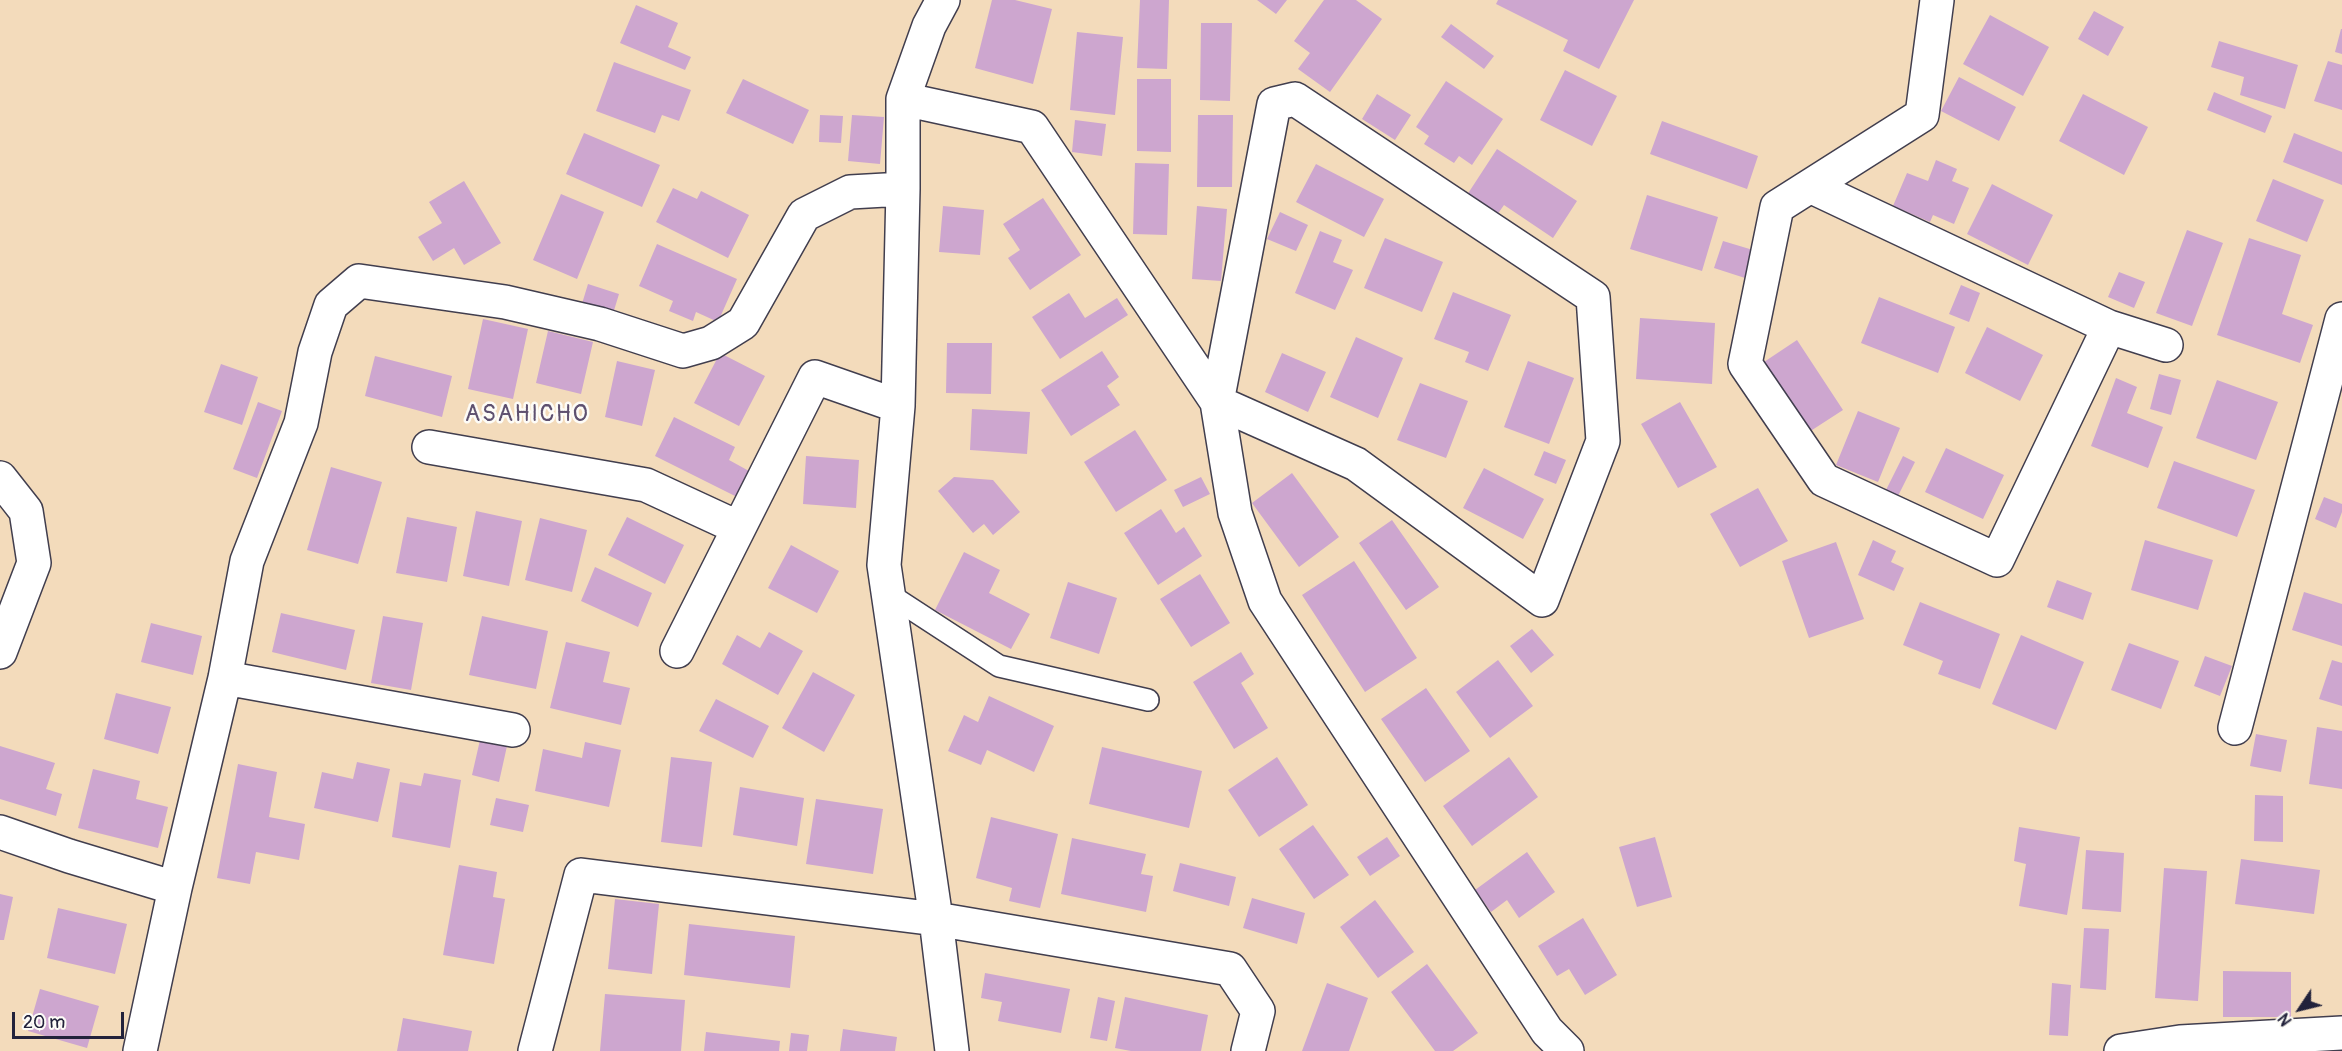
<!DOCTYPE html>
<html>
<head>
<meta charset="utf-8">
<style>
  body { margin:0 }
  #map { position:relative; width:2342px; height:1051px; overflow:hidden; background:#f3dbbb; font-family:Pangolin,sans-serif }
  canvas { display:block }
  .north { position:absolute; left:2270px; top:979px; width:60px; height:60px; -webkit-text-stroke:4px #fdfcf7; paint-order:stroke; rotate:235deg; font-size:16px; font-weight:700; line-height:24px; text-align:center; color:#22223b }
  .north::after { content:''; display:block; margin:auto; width:21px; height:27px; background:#22223b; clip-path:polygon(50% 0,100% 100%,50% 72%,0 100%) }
  .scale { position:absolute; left:12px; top:1012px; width:112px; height:27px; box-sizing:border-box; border:3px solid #22223b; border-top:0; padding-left:8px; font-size:18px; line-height:21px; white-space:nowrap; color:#22223b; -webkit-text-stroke:4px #fdfcf7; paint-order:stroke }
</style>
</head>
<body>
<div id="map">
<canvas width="2342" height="1051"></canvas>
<div class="north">N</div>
<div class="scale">20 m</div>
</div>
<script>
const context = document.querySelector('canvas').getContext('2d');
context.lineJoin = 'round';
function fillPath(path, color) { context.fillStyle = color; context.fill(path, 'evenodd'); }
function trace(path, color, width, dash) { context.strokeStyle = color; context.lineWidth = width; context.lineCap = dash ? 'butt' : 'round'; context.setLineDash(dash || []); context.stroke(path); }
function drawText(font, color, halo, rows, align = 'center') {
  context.font = font + ' Pangolin,sans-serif'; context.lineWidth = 5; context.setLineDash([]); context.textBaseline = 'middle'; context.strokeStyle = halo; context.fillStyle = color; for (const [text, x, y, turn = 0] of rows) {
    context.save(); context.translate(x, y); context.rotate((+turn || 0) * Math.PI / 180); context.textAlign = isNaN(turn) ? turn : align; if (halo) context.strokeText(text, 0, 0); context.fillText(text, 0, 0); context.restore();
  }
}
const building = new Path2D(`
  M992,0H1015L1052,9L1033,84L975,68Z
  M1140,0H1169L1167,69L1137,68Z
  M1257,0H1287L1276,14Z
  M1324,0H1356L1382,19L1330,92L1298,69L1310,53L1294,41Z
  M1498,0H1634L1599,69L1563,51L1568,40L1496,4Z
  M636,5L678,23L668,47L691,57L685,70L620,43Z
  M2094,11L2124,27L2108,56L2078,39Z
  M1990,15L2049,47L2023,96L1963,64Z
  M1201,23H1232L1230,101L1200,100Z
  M1451,24L1494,56L1484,69L1441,37Z
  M2341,29H2342V54L2335,52Z
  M1077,32L1123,37L1115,115L1070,110Z
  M2219,41L2298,65L2285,109L2240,95L2244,77L2211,67Z
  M2328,61L2342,65V110L2314,101Z
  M614,62L691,90L679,121L662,115L655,133L596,111Z
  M1565,70L1617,96L1592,146L1540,120Z
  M1959,77L2016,107L1999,141L1941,111Z
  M743,79L809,110L793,144L726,113Z
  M1137,79H1171V152L1137,151Z
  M1446,81L1503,119L1472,165L1459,156L1454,163L1424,144L1429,136L1416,127Z
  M2214,92L2272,116L2265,133L2207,110Z
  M1377,94L1411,115L1395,140L1362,119Z
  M2083,94L2148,127L2124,175L2059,141Z
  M820,115L843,116L841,143L819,142Z
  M852,115L884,117L880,164L848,161Z
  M1198,115H1233L1232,187H1197Z
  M1075,120L1106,124L1102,156L1072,152Z
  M1662,121L1758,156L1747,189L1650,154Z
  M584,133L660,165L642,207L566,174Z
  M2294,133L2342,152V185L2283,162Z
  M1497,149L1577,201L1553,238L1504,205L1497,215L1467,195Z
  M1936,160L1957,169L1952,181L1969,188L1954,224L1933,215L1930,222L1893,206L1907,173L1928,181Z
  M1135,163L1169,164L1167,235L1133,234Z
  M1316,164L1384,199L1364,237L1296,202Z
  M2273,179L2324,200L2307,242L2256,221Z
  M464,181L501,243L464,265L454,248L433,261L418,237L442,223L429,202Z
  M1992,184L2053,215L2028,265L1967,234Z
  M673,188L697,199L701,191L749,215L728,258L656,222Z
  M561,194L604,212L577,279L533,260Z
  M1647,195L1718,217L1702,271L1630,249Z
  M1043,198L1081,255L1030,290L1008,258L1020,250L1003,224Z
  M943,206L984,210L980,255L939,252Z
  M1197,206L1227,209L1221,281L1192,279Z
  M1280,212L1308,225L1296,251L1267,239Z
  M2187,230L2223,243L2192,326L2156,313Z
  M1320,231L1342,240L1333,262L1353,270L1335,310L1295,293Z
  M1385,238L1443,262L1422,312L1364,288Z
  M2249,238L2301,255L2282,314L2313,325L2300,363L2217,335Z
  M1723,241L1753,250L1745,278L1714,268Z
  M657,244L737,279L718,322L696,312L693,321L669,311L673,301L639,286Z
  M2119,272L2145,282L2134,308L2108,297Z
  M588,284L619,294L612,317L581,307Z
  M1961,285L1980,293L1969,322L1949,314Z
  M1453,292L1511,315L1488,371L1465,362L1469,352L1434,339Z
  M1069,293L1085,318L1117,298L1128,315L1060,359L1032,317Z
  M1879,297L1955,327L1938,373L1861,343Z
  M1640,318L1715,323L1712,384L1636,379Z
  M483,319L528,329L513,399L468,389Z
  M1987,327L2043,355L2020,401L1965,373Z
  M548,331L593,342L581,394L536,383Z
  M1356,337L1403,358L1378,418L1330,397Z
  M1797,340L1843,410L1809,432L1764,362Z
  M947,343H992L991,394L946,393Z
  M1102,351L1119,377L1107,386L1120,405L1071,436L1041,390Z
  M720,353L765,376L739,426L694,403Z
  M1282,353L1326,372L1308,412L1265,392Z
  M375,356L452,376L442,417L365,396Z
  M617,361L655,370L642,426L605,417Z
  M1528,361L1574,378L1549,444L1504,427Z
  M221,364L258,377L242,425L204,412Z
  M2159,374L2181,380L2171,415L2150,409Z
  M2116,378L2137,387L2127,413L2163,427L2148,468L2091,446Z
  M2217,380L2278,402L2256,460L2196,438Z
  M1420,383L1468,401L1446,458L1397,440Z
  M258,402L282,411L257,478L233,469Z
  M1680,402L1717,467L1678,488L1641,424Z
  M972,409L1030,412L1027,454L970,450Z
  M1858,411L1900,428L1878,482L1836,465Z
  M674,417L735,447L729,460L749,471L737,497L655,456Z
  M1135,430L1167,480L1116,512L1084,462Z
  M1946,448L2004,475L1983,519L1925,492Z
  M1544,451L1566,460L1556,484L1534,475Z
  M806,456L859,460L856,508L803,504Z
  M1903,456L1915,462L1898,496L1886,490Z
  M2174,461L2255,490L2237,537L2157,508Z
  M331,467L382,482L358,564L307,550Z
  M1484,468L1544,499L1523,539L1463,508Z
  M1292,473L1339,537L1299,567L1252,503Z
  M954,477L993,480L1020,512L993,535L984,524L973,533L938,491Z
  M1201,477L1210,494L1183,507L1174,490Z
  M1758,488L1788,541L1740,567L1710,514Z
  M2324,497L2342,504V512L2336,528L2315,519Z
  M1161,509L1176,533L1184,527L1202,556L1158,585L1124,533Z
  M476,511L522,521L509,586L463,576Z
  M407,517L457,527L447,582L396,573Z
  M627,517L684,545L665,584L608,555Z
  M540,518L587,530L572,592L525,580Z
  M1392,520L1439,587L1406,610L1359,543Z
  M1873,540L1896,551L1891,562L1904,568L1894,591L1858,575Z
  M2145,540L2213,560L2198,610L2131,590Z
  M1836,542L1864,619L1809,638L1782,561Z
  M791,545L839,571L817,613L768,588Z
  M964,552L1000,570L989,593L1030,614L1011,649L935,610Z
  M1354,561L1417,658L1365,692L1302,595Z
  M595,567L652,593L638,627L581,601Z
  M1200,574L1230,623L1191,647L1160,599Z
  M2057,580L2092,593L2083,620L2047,607Z
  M1068,582L1117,598L1099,654L1050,638Z
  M2304,592L2342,604V646L2292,630Z
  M1920,602L2000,634L1980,689L1938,674L1943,661L1903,645Z
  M281,613L355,630L346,670L272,652Z
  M383,616L423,623L411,690L371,683Z
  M482,616L548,631L536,689L469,675Z
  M151,623L202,636L193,675L141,662Z
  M1532,629L1554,655L1531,673L1510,646Z
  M769,632L803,651L778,695L722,664L737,635L760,648Z
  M2021,635L2084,662L2056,730L1992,704Z
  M566,642L610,652L603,682L630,688L621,725L550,708Z
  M2129,643L2179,661L2161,709L2111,690Z
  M1241,652L1254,674L1241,683L1268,728L1234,749L1193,682Z
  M2205,656L2232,666L2220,696L2194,686Z
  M1498,660L1533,706L1490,738L1456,692Z
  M2332,660L2342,663V706L2319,699Z
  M813,672L855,695L824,752L782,728Z
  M1426,688L1470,751L1425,782L1381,719Z
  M116,693L171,707L158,754L104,739Z
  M989,696L1054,726L1034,772L987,750L981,765L948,751L964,715L978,722Z
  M716,699L769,726L753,758L699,731Z
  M2317,727L2342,731V789L2309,784Z
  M2256,734L2287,740L2281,772L2250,766Z
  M480,740L507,746L499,782L472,775Z
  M585,742L621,750L609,807L535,791L543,749L582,758Z
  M0,746L55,763L46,789L62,794L56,816L0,799Z
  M1102,747L1202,771L1189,828L1089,804Z
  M671,757L712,762L702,847L661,842Z
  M1277,757L1308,805L1259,837L1228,790Z
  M1509,757L1538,797L1472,846L1443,806Z
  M357,762L390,769L378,822L314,808L322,772L353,779Z
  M238,764L277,772L269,817L305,824L299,860L256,852L250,884L217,878Z
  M93,769L140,781L136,799L168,807L158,848L78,828Z
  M424,773L461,780L450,848L392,837L400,782L421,786Z
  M740,787L804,798L797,846L733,835Z
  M2255,795L2283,796V842L2254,841Z
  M496,798L529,805L523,832L490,825Z
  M816,799L883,809L873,874L806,864Z
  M991,817L1058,834L1040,908L1009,901L1012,888L976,878Z
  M1313,825L1349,875L1314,899L1279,849Z
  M2019,827L2080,837L2067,915L2019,906L2026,864L2014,861Z
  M1387,837L1400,856L1370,876L1357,857Z
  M1655,837L1672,897L1637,907L1619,847Z
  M1072,838L1146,854L1141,874L1153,876L1146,912L1061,894Z
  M2086,850L2124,853L2121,912L2082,909Z
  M1527,852L1555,892L1519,918L1507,900L1491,912L1475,890Z
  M2241,859L2320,870L2314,914L2235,904Z
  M1180,863L1236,877L1229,906L1173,891Z
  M459,865L497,872L493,897L505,899L494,964L443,955Z
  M2164,868L2207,871L2198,1001L2155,998Z
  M0,894L13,897L4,940H0Z
  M1252,898L1305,913L1297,944L1243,928Z
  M615,899L659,904L652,974L608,969Z
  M1375,900L1414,952L1378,978L1340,927Z
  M58,908L127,924L115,974L47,958Z
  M1583,918L1617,975L1585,995L1569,969L1557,976L1538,946Z
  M689,924L795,936L790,988L684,975Z
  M2084,928L2109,929L2106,990L2080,988Z
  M1427,964L1478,1033L1453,1051H1435L1391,992Z
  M2223,971L2291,972V1017H2223Z
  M985,973L1070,989L1061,1033L998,1021L1002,1002L981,998Z
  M1327,983L1368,998L1349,1051H1302Z
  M2052,983L2071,985L2068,1036L2049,1035Z
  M40,989L99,1006L87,1048L28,1031Z
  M605,994L685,1000L681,1051H600Z
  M1098,997L1115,1001L1107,1041L1090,1038Z
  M1125,997L1208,1015L1201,1051H1131L1115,1048Z
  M403,1018L472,1031L468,1051H397Z
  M843,1029L897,1037L895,1051H840Z
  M706,1032L780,1041L779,1051H704Z
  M791,1033L809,1035L807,1051H789Z`);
const service = new Path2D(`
  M887,593L999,666L1148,700`);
const minor = new Path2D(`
  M943,0L929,26L903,99V189L898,406L884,565L936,919L952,1051
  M1937,0L1922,115L1777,207L1745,364L1824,480L1997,560L2109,327
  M903,99L1032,127L1217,402L1235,513L1265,601L1547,1031L1567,1051
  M1295,99L1593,297L1603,441L1542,600L1356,464L1217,402L1274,104Z
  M1810,186L2109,327L2166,345
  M429,447L646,485L739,528
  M0,478L26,511L34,563L0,652
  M677,651L815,377L898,406
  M225,678L513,730
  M2235,728L2342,319
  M0,832L69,856L175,888L140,1051
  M175,888L225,678L247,561L301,423L315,352L331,305L359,281L505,302L600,324L683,351L711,343L743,323L804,215L850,192L903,189
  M535,1051L581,875L936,919L1230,969L1258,1011L1248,1051
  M2121,1051L2180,1042L2342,1033`);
const quarterNames = [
  ["ASAHICHO",527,415]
];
fillPath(building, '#cda6cf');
trace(service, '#413e4e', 24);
trace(minor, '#413e4e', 36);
trace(service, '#fff', 21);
trace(minor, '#fff', 33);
context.letterSpacing = '1.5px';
drawText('24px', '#5e506f', '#fdfcf7', quarterNames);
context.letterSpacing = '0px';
</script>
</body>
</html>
